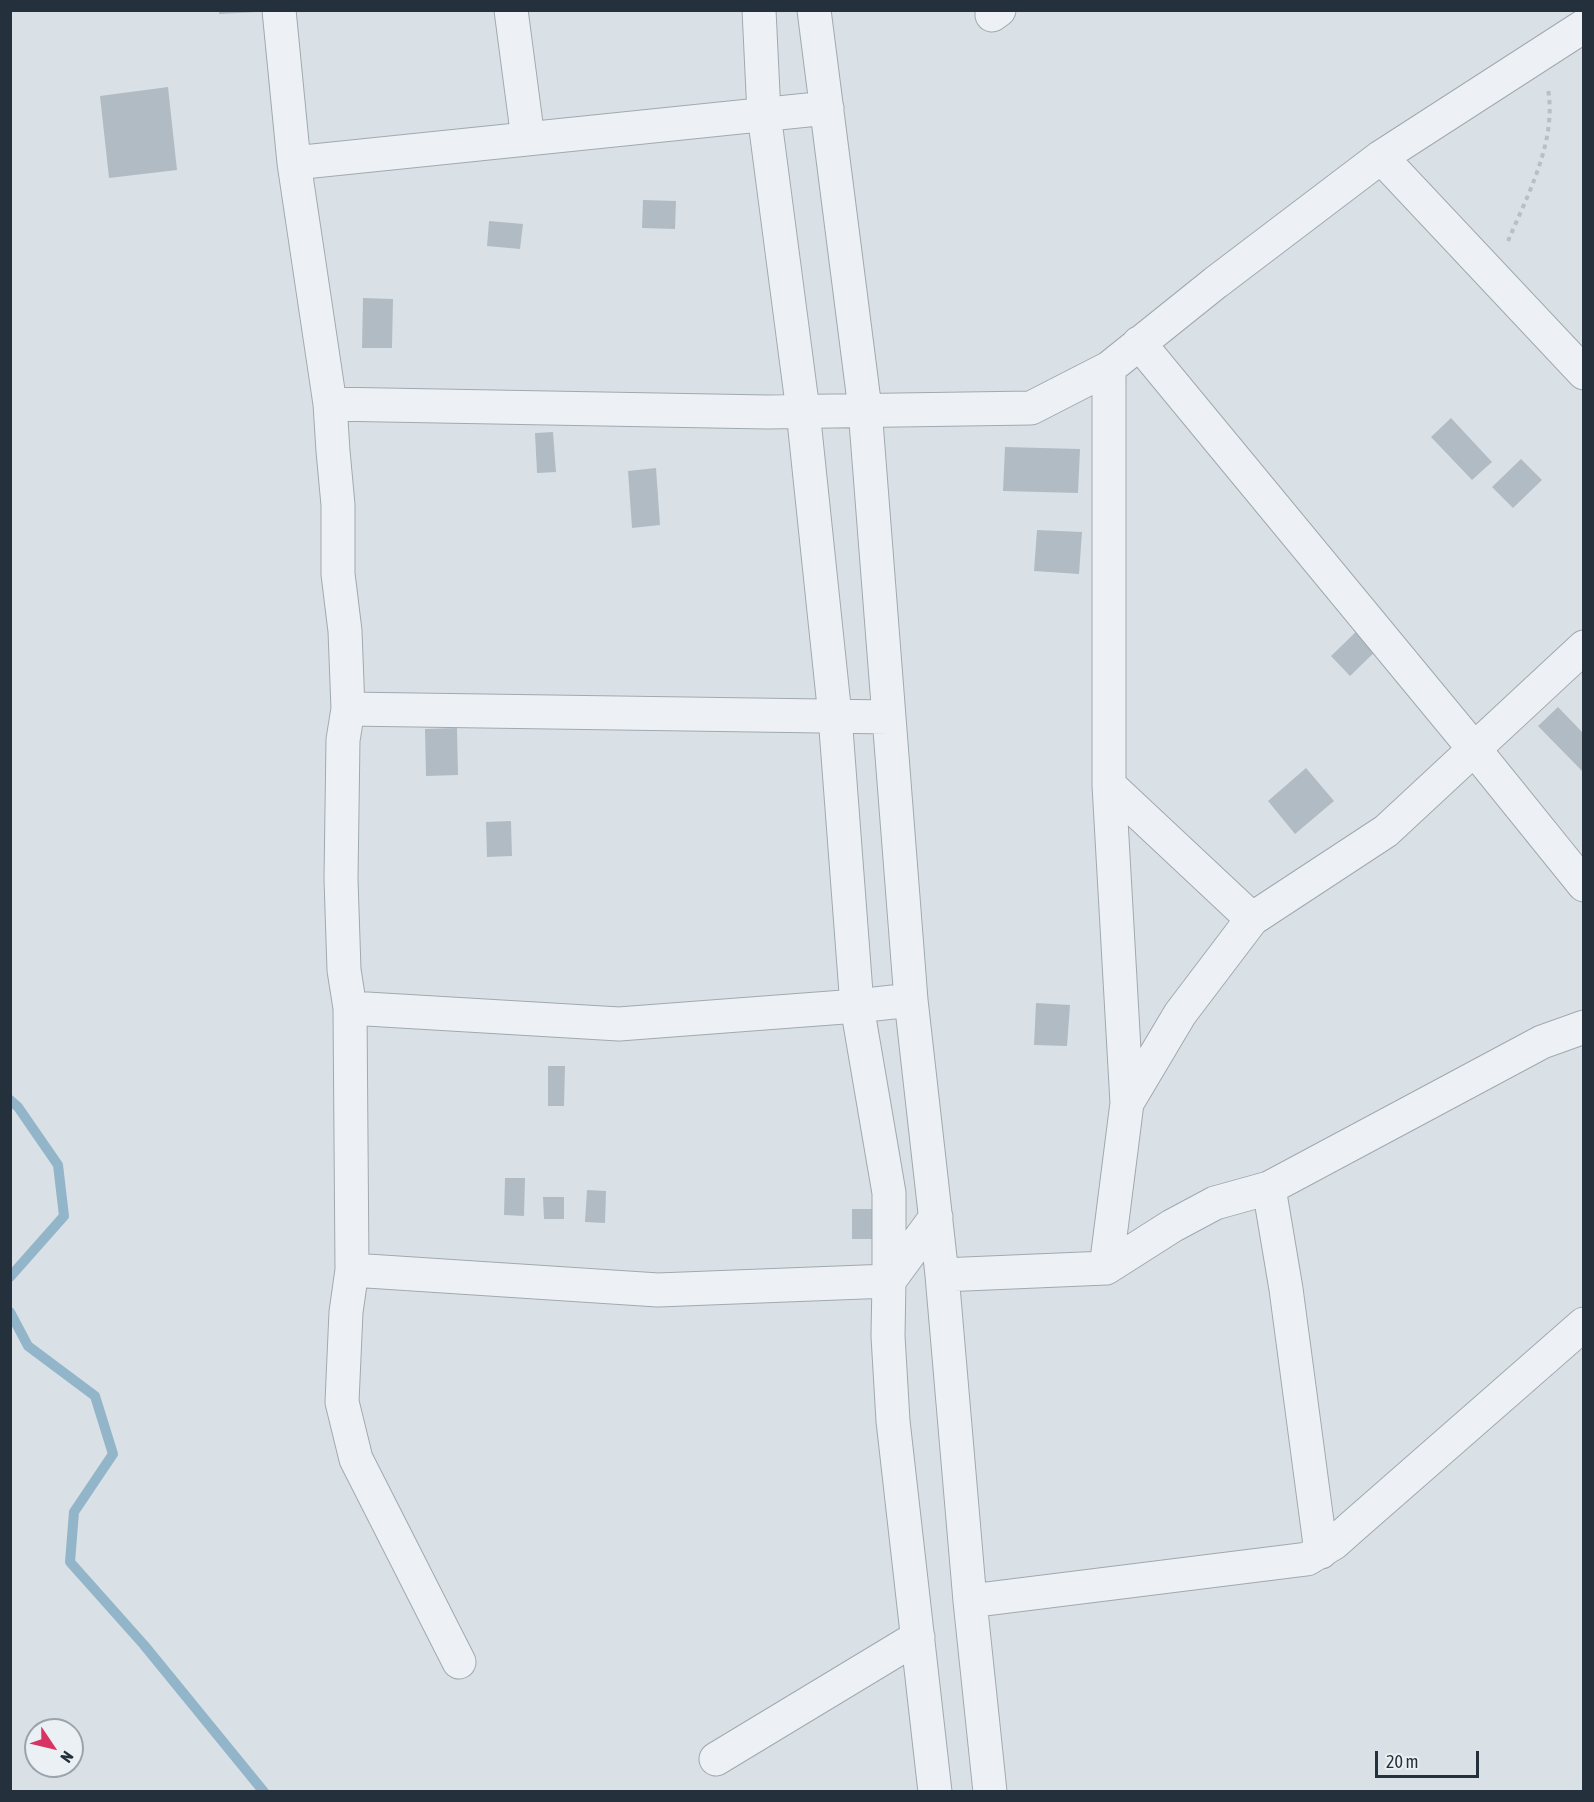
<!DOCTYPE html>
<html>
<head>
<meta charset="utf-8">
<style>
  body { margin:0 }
  #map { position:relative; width:1594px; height:1802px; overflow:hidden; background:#dae1e6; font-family:"Asap Condensed",sans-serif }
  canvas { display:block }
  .frame { position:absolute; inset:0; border:12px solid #24313d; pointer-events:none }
  .north { position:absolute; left:24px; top:1718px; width:60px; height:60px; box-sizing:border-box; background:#eaf0f4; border:2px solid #9ba4ab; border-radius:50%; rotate:125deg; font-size:16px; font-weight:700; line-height:24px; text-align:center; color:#24313d }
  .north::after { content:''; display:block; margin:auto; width:21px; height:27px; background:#d73463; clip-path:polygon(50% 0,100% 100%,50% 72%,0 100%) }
  .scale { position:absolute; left:1375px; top:1751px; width:104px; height:27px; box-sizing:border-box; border:3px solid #24313d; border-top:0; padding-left:8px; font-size:18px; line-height:21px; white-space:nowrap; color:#24313d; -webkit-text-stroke:4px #eaf0f4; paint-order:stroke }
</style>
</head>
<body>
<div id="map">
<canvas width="1594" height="1802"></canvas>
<div class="frame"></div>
<div class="north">N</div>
<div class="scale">20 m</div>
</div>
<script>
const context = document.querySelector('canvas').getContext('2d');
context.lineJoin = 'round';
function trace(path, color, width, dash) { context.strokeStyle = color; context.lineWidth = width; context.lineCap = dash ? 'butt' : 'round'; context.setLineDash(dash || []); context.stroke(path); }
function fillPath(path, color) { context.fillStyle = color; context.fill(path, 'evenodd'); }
const stream = new Path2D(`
  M10,1100L18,1107L58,1165L64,1216L10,1277
  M10,1312L28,1346L95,1396L113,1454L74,1512L70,1562L144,1645L264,1792`);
const building = new Path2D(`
  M219,10H259V12L219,14Z
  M168,87L177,170L109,178L100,96Z
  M643,200L676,201L675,229L642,228Z
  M489,221L523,224L520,249L487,246Z
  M363,298L393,299L392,348H362Z
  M1451,418L1492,462L1472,480L1431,437Z
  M553,432L556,472L537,473L535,433Z
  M1005,447L1080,449L1078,493L1003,491Z
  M1521,459L1542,480L1513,508L1492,487Z
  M656,468L660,525L632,528L628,471Z
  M1037,530L1082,532L1079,574L1034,571Z
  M1362,626L1381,646L1350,676L1331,656Z
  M1558,707L1584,734V773L1538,726Z
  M457,728L458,775L426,776L425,729Z
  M1306,768L1334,801L1295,834L1268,801Z
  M511,821L512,856L487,857L486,822Z
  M1036,1003L1070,1005L1067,1046L1034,1045Z
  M548,1066H565L564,1106H548Z
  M505,1178H525L524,1216L504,1215Z
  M587,1190L606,1191L605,1223L585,1222Z
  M543,1197H564V1219H544Z
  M852,1209H875V1239H852Z`);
const path = new Path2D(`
  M1508,241C1528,194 1557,141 1548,89`);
const minor = new Path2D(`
  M279,10L294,163L330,404L333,451L338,505V574L345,631L348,709L343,740L341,879L344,970L350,1008L352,1270L346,1312L342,1402L356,1459L459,1662
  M511,10L528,139
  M814,10L865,409L911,1000L942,1275L970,1601L990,1792
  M992,15L999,10
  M1381,157L1584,373
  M294,163L827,108
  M1139,343L1475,750L1584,885
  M330,404L767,412L1031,408L1109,368L1215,283L1381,157L1584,26
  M348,709L889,717
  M1109,785L1252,919
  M350,1008L619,1024L857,1006L911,1000
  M1127,1103L1180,1014L1252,919L1386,831L1584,647
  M1269,1188L1542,1042L1584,1027
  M1106,1268L1127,1103L1109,785V368
  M352,1270L658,1290L889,1281V1193L857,1006L835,716L803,411L764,114L759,10
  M942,1275L1106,1268L1172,1226L1215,1203L1269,1188L1286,1289L1321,1552
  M970,1601L1307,1559L1334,1543L1352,1527L1584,1324
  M716,1759L918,1637
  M935,1792L893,1421L888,1336L889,1281L936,1217`);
trace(stream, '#92b5ca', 10);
fillPath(building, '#b1bbc3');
trace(minor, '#a0a9b0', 35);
trace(path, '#b9bfc5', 4, [4.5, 4.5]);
trace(minor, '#edf1f5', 33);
</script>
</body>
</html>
